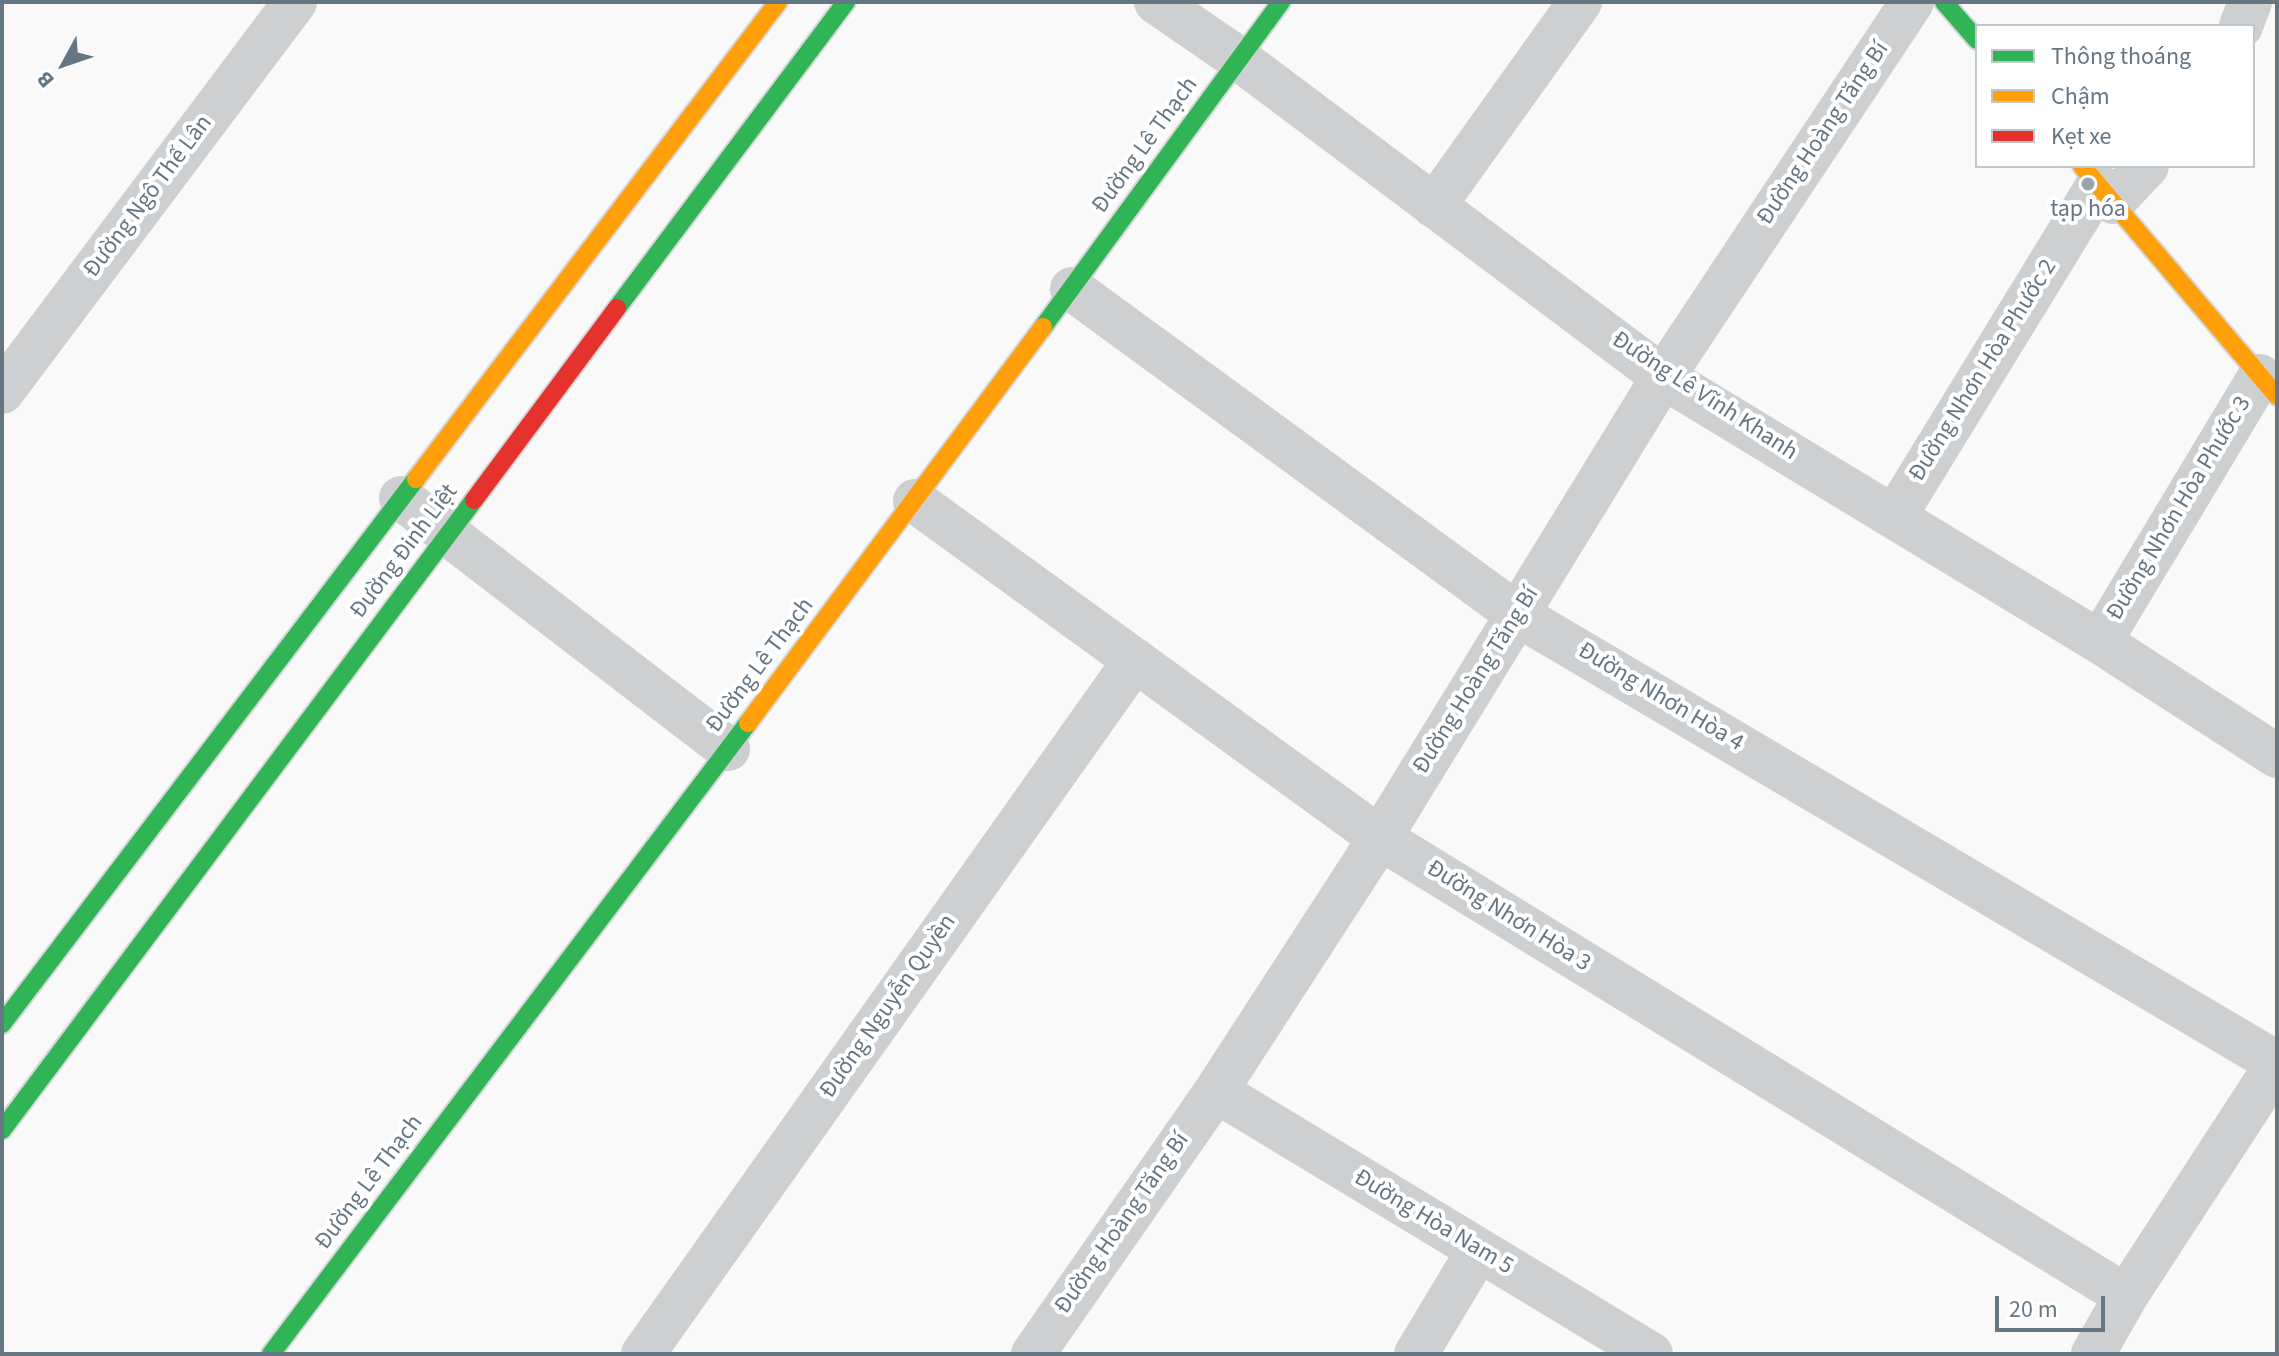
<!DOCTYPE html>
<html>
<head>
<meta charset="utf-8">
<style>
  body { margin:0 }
  #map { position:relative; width:2279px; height:1356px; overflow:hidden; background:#f9f9f9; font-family:"Source Sans 3",sans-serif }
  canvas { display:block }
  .frame { position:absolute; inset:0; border:4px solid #657683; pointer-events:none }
  .legend { position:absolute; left:1975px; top:24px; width:280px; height:144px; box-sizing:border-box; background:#fff; border:2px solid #c1c8cd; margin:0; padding:10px 14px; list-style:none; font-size:24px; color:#657683 }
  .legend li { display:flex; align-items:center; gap:16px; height:40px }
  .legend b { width:40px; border:2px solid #c1c8cd }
  .north { position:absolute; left:24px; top:24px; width:80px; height:80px; -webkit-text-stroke:6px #fff; paint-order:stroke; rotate:230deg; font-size:22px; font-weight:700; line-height:32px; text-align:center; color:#657683 }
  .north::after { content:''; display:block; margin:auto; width:28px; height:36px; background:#657683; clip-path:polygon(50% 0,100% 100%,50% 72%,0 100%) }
  .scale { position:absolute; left:1995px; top:1296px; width:110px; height:36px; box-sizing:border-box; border:4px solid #657683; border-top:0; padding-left:10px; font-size:24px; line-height:28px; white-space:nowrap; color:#657683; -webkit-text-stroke:6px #fff; paint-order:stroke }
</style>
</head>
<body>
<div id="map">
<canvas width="2279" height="1356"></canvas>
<div class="frame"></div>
<ul class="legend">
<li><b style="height:10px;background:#30b455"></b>Thông thoáng</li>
<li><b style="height:10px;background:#ff9f0a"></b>Chậm</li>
<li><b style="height:10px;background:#e5322d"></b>Kẹt xe</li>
</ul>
<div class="north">B</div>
<div class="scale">20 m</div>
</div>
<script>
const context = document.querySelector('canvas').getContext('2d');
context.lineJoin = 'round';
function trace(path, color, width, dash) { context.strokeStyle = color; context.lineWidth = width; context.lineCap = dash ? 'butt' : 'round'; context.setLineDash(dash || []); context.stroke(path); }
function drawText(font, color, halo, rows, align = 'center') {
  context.font = font + ' "Source Sans 3",sans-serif'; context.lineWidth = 8; context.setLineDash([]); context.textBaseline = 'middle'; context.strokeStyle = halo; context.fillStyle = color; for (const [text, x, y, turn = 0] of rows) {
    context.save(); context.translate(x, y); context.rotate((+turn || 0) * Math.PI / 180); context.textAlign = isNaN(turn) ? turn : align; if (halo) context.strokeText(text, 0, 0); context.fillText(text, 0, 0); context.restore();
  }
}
const street = new Path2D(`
  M1156,2L1239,59L1663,377L2100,642L2277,756
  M2241,26L2250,2
  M2113,202L2147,166
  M1434,206L1580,2
  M1072,289L1518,615L2277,1063
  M2,392L295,2
  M401,498L728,749
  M915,501L1380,838L2126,1296
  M1895,516L2098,185
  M2100,642L2260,376
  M1216,1091L1651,1354
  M643,1354L1135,660
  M1033,1354L1216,1091L1380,838L1663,377L1912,2
  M1416,1354L1478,1251
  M2093,1354L2126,1296L2277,1064`);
const fast = new Path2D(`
  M1944,2L1977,40
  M617,308L846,2
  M1043,327L1281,2
  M2,1024L416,479
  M2,1130L474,500
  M271,1354L748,723`);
const slow = new Path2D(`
  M2082,166L2277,396
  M416,479L778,2
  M748,723L1043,327`);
const jam = new Path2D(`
  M474,500L617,308`);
const markers = [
  [2088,184,8,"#99a4ac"]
];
const streetNames = [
  ["Đường Hoàng Tăng Bí",1824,134,-56],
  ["Đường Lê Thạch",1146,146,-54],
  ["Đường Ngô Thế Lân",149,197,-53],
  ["Đường Nhơn Hòa Phước 2",1984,371,-58],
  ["Đường Lê Vĩnh Khanh",1704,397,33],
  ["Đường Nhơn Hòa Phước 3",2180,509,-59],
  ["Đường Đinh Liệt",405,552,-53],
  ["Đường Lê Thạch",761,666,-53],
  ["Đường Hoàng Tăng Bí",1477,681,-58],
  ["Đường Nhơn Hòa 4",1660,698,31],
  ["Đường Nhơn Hòa 3",1508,917,32],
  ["Đường Nguyễn Quyền",889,1007,-55],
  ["Đường Lê Thạch",370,1183,-53],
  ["Đường Hòa Nam 5",1433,1223,31],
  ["Đường Hoàng Tăng Bí",1123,1224,-55]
];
const poiNames = [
  ["tạp hóa",2088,211]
];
trace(fast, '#d5d6d7', 22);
trace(slow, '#d5d6d7', 22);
trace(jam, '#d5d6d7', 22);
trace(street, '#cecfd0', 44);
trace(fast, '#30b455', 18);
trace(slow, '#ff9f0a', 18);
trace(jam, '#e5322d', 18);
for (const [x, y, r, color] of markers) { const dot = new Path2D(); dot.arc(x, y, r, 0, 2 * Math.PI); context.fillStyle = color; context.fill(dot); trace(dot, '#fff', 3); }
drawText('24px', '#657683', '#fff', streetNames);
drawText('24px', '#657683', '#fff', poiNames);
</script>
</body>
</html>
